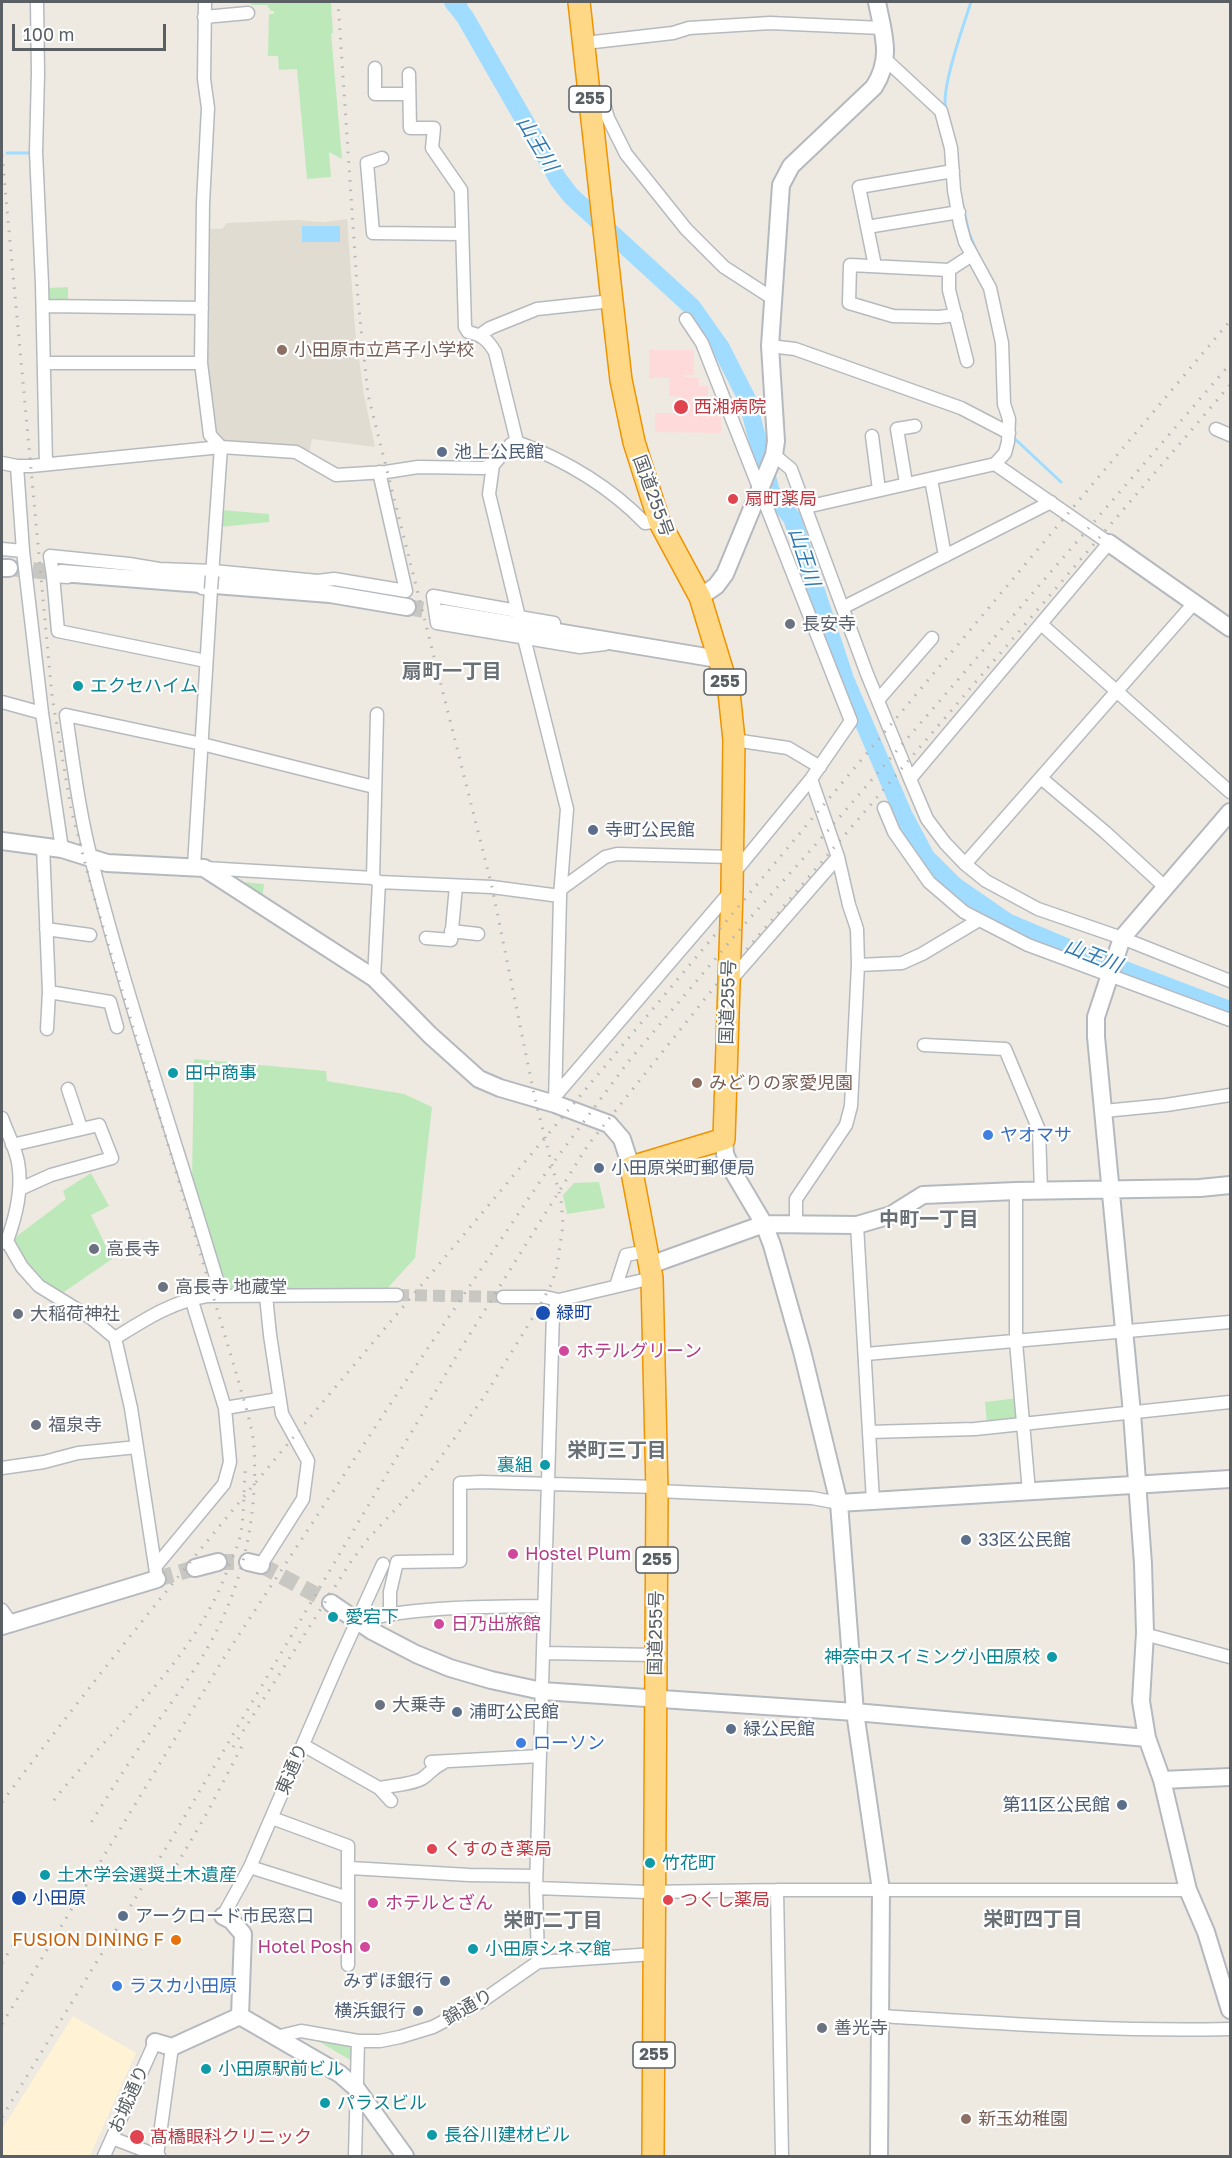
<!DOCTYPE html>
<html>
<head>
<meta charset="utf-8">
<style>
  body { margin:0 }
  #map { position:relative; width:1232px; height:2158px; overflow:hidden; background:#eeeae1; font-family:"Golos Text",sans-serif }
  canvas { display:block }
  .frame { position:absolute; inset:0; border:3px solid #595f63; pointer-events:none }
  .scale { position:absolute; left:12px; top:24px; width:154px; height:27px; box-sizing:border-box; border:3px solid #595f63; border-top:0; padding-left:8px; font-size:18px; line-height:21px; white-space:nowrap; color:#595f63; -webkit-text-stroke:4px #fff; paint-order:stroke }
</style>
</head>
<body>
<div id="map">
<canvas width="1232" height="2158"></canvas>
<div class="frame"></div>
<div class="scale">100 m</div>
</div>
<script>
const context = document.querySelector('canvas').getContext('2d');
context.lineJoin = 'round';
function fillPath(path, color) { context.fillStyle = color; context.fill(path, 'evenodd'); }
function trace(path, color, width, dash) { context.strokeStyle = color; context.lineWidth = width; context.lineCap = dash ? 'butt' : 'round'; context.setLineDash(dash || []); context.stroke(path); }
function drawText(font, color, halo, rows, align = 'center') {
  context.font = font + ' "Golos Text","Noto Sans JP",sans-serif'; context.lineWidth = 4.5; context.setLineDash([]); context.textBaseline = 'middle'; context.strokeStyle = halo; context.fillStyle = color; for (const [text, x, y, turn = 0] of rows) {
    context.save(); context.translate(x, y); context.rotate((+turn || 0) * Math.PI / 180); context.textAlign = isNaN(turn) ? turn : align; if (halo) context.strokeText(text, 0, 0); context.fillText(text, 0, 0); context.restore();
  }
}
const commercial = new Path2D(`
  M73,2016L136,2053L90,2156H2V2129Z`);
const education = new Path2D(`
  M347,219L355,329L364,395L375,447L312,439L309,454L225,442L213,430L206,372L208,229H222L227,223L297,220L323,222Z`);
const medical = new Path2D(`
  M649,350H694V375H685V377L699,378V386H708V407H721V433L655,432V413H681V397L669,396V378H649Z`);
const green = new Path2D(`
  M251,2H331L333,34L331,33L342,159L329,152L331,177L307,179L297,69L279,70L278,56H268L269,14H274V11H271L267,5H251Z
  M68,287V304L49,303L47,300V288Z
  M222,510L269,514V522L220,527Z
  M233,881L264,884L262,899Z
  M194,1059L326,1071L327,1081L404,1094L432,1107L415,1258L385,1291L228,1292L220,1278L192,1180Z
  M91,1173L109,1206L91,1215L112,1259L61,1294L43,1284L28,1266L13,1239L66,1199L63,1191Z
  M599,1182L605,1208L567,1214L563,1195L574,1183Z
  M1017,1398L1020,1420L987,1424L985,1402Z
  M311,2037L353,2044L352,2061Z`);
const water = new Path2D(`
  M302,226H340V242H302Z`);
const stream = new Path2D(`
  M465,17L466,2
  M946,110C940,90 964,24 971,2
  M7,153H32
  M962,202L969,233L976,250
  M979,256L993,282
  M1014,436V438L1061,482`);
const river = new Path2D(`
  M453,2L465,17L558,179L571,196L692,307L721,348L747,399L771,492L792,518L845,679L904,816L926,857L955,886L1007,922L1085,955L1230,1010`);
const streetTunnel = new Path2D(`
  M397,1295L503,1297`);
const secondaryTunnel = new Path2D(`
  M9,568L61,573
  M407,607L443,613
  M218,1562H248
  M261,1565L331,1603
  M157,1579L195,1568`);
const street = new Path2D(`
  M37,2L38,74L36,152L42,284L46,464
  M205,2L204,79L208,108L203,203L201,363L210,435L221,447L212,576
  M204,17L248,13
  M585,43L673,33L689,28L770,23L882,28
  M886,60L941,111L951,148L954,190L960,224L965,242L990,288L1002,343L1004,404L1009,419L1008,442L1005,453L995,464
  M375,68V94H409
  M409,74L410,128H434L432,148L461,190L465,327L468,332C482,335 488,340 495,352L517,442
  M590,97L603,100L608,118L626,154L686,229L724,267L772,298
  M382,158L367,163L373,233L462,234
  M867,227L959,212
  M875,266L859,187L953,171
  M949,270V290L967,361
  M43,306L202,308
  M956,315L939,317L893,316L849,303L850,265L949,270L972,255
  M686,319L702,343L851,721L811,779L733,874
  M480,335L490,328L537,309L612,301
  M770,346L795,349L961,408L1009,433
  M44,363H201
  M1216,429L1230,435
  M872,436L879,490
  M774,455L791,469L867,674L910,779L927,819L945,843L965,864L986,881L1038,909L1122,938L1230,981
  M2,463L17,466H31L221,447L296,452L336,475L386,472L418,467L483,468L493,465L511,444L517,442C565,460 609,486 645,523L659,521
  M493,465L489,494L519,617L554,623
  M17,466L23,551
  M931,479L945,556
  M906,483L897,429L915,426
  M806,507L995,464L1109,543L910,779
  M2,549L23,551L42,713L62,849
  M53,576L58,631L206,661
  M68,577L53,576L50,556L129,564L159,569L213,571L318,581L334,579L406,591L379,472
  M844,607L1051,502
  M517,611L433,596L437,623L580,647L605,644
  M1041,624L1230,792
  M524,638L567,809L560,896L555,1104
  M878,700L932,638
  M2,702L42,713
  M734,740L788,748L820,767
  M1041,778L1105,832L1165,887
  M884,808L894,832L929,882L964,912L1028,945L1230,1020
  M43,846L49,992L47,1029
  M965,864L1195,602
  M194,866L211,589L202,588
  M205,868L373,878L379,882L492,887L560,896
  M373,878L377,714
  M561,889L605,857L617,854L732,857
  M46,929L90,935
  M451,931L478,934
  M426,938L451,940L456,886
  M858,965L902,963L922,954L979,920
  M374,978L379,882
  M729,982L838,857
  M49,992L110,1002L117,1027
  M924,1045L1005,1049L1039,1130L1041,1192
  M68,1089L81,1128
  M556,1095L731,891
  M1104,1111L1166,1105L1230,1095
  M2,1118C7,1132 15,1147 18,1162C23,1189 16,1216 7,1241L2,1243
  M12,1145L99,1125L112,1158L51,1175L20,1189
  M1016,1191V1342L1029,1492
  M796,1224V1199L846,1125L851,1106L858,965L857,929L849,905L838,857L811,779
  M857,1225L873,1501
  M7,1241L22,1267L39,1286L91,1318L115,1338L131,1408L157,1579
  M616,1286L626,1255L647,1251
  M225,1295L217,1280C175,1139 127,1000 91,858C79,811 73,762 66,715L202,744L374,787
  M503,1297H545L559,1300L652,1278
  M559,1300L553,1313L536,1888L647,1892L777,1890H1188
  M115,1338C146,1319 171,1302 207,1296L397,1295
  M866,1354L1230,1322
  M225,1408L279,1399
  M869,1432L975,1429L1230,1402
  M2,1468L44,1462L78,1453L137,1447
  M657,1491L812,1498L839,1503
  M261,1565L303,1499L308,1461L282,1414L270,1335L266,1296
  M156,1566L224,1484L230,1462L225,1408L191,1298
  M2,1610L11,1623
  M390,1615V1592L397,1562L460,1561V1483L481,1482L657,1487
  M359,1621C414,1606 486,1607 544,1606
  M1144,1634L1230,1657
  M543,1653L656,1655
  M303,1745L379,1788L391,1801
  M431,1762L540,1756
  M379,1788C389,1786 415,1784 423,1778C431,1772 433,1768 443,1763
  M272,1818L348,1846V1965
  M250,1867L348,1898
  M350,1868L469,1875L536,1876
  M536,1888L538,1962
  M777,1890L782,2156
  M223,1916L250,1867L339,1661L383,1564
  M881,2016C997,2023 1114,2032 1230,2029
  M276,2037L301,2031L358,2041H380L400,2037L433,2027L482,2001L538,1962L654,1954
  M112,2138L159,2156
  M104,2156L155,2042
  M157,2156L172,2047
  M355,2156L358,2041`);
const secondary = new Path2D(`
  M1109,543L1230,628
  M2,568H9
  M61,573L330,594L407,607
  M700,597L716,586L725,574L774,455L776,441L770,346L781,185L791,166L874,87C893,58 883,33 877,2
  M443,613L718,659
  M1230,812L1122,938L1096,1017V1037L1132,1413L1143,1564L1145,1633L1141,1701L1147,1738L1162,1780L1188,1890L1206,1932L1230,2010
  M2,841L62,849L107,863L204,868L374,978L430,1035L479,1079L500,1088L555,1104L609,1124L622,1139L631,1167
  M724,1139L725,1154L732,1170L764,1224L772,1245L802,1351L839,1503L855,1712L881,1890L879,2156
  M650,1265L764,1224L857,1225L891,1215L923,1195L1016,1191L1200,1188L1230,1185
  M839,1503L1230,1479
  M248,1562L261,1565
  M195,1568L218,1562
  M331,1603L372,1631L416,1654L450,1668L491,1680L542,1691L855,1712L1147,1738
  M2,1626L157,1579
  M1162,1780L1230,1777
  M223,1916L231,1920L243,1934L240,2016
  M240,2016L340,2074L356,2088L405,2156
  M155,2042L172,2047L240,2016`);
const highway = new Path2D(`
  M579,2L612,301L621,380L634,442L659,521L700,597L729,692L734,740L732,890L724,1139L631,1167L652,1278L657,1491L653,2156`);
const rail = new Path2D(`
  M2,155L52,696L71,809L92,890L237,1376C243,1399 252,1423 254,1447C258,1516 243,1585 209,1645C188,1683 159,1718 135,1754C119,1777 105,1801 90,1824
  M233,1747L350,1563L367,1540L430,1472L484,1397L538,1309L552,1283L557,1266L563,1225L561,1200L535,1099L492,887L368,395L358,300L338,2
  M54,1800C114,1725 192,1664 227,1571C231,1560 237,1549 240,1537C245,1513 243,1488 246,1464
  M2,1802C160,1590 334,1390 503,1188C745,899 987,609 1230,321
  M172,1873L207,1813L244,1742
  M2,1963L15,1942
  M2,2024L225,1656L397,1394L545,1174L628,1062L743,926L825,834L1230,364
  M2,2117L169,1843L460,1350L588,1145L712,990L1230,385`);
const streetBridge = new Path2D(`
  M211,589L212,576`);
const markers = [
  [282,350,6,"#8d6e63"],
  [681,407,8,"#e0444e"],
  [442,452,6,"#5c6f8a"],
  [733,499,6,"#e0444e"],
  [790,624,6,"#6b7280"],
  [78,686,6,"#0f9aa8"],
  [593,830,6,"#5c6f8a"],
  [173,1073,6,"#0f9aa8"],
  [697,1083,6,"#8d6e63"],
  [988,1135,6,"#3f7fe0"],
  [599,1168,6,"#5c6f8a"],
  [94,1249,6,"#6b7280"],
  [163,1287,6,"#6b7280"],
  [543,1313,8,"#1a4fb4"],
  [18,1314,6,"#6b7280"],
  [564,1351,6,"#d1479c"],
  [36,1425,6,"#6b7280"],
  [545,1465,6,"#0f9aa8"],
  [966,1540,6,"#5c6f8a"],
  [513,1554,6,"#d1479c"],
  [333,1617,6,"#0f9aa8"],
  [439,1624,6,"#d1479c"],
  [1052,1657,6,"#0f9aa8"],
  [380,1705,6,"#6b7280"],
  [457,1712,6,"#5c6f8a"],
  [731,1729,6,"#5c6f8a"],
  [521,1743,6,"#3f7fe0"],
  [1122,1805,6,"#5c6f8a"],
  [432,1849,6,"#e0444e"],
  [650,1863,6,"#0f9aa8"],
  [45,1875,6,"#0f9aa8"],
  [19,1898,8,"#1a4fb4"],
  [668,1900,6,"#e0444e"],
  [373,1903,6,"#d1479c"],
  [123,1916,6,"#5c6f8a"],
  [176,1940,6,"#e8710a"],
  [365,1947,6,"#d1479c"],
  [473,1949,6,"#0f9aa8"],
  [445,1981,6,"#5c6f8a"],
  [117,1986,6,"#3f7fe0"],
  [418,2011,6,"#5c6f8a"],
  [822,2028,6,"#6b7280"],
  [206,2069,6,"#0f9aa8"],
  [325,2103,6,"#0f9aa8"],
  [966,2119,6,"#8d6e63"],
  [432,2135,6,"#0f9aa8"],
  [137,2137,8,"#e0444e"]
];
const shields = [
  [590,99,42],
  [725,682,42],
  [657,1560,42],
  [654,2055,42]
];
const shieldNames = [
  ["255",590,99],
  ["255",725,682],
  ["255",657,1560],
  ["255",654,2055]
];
const educationNames = [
  ["小田原市立芦子小学校",294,350],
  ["みどりの家愛児園",709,1083],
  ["新玉幼稚園",978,2119]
];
const healthNames = [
  ["西湘病院",694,407],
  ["扇町薬局",745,499],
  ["くすのき薬局",444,1849],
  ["つくし薬局",680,1900],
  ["髙橋眼科クリニック",150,2137]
];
const serviceNames = [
  ["池上公民館",454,452],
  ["寺町公民館",605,830],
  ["小田原栄町郵便局",611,1168],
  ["33区公民館",978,1540],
  ["浦町公民館",469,1712],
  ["緑公民館",743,1729],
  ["第11区公民館",1110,1805,"right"],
  ["アークロード市民窓口",135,1916],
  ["みずほ銀行",433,1981,"right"],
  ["横浜銀行",406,2011,"right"]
];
const streetNames = [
  ["国道255号",653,496,70],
  ["国道255号",728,1002,-88],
  ["国道255号",656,1633,-89],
  ["東通り",292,1769,-67],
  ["錦通り",468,2007,-30],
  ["お城通り",129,2099,-66]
];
const worshipNames = [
  ["長安寺",802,624],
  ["高長寺",106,1249],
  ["高長寺 地蔵堂",175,1287],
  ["大稲荷神社",30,1314],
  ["福泉寺",48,1425],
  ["大乗寺",392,1705],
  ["善光寺",834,2028]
];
const cultureNames = [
  ["エクセハイム",90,686],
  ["田中商事",185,1073],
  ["裏組",533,1465,"right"],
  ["愛宕下",345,1617],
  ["神奈中スイミング小田原校",1040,1657,"right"],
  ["竹花町",662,1863],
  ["土木学会選奨土木遺産",57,1875],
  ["小田原シネマ館",485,1949],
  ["小田原駅前ビル",218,2069],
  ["パラスビル",337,2103],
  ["長谷川建材ビル",444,2135]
];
const shopNames = [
  ["ヤオマサ",1000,1135],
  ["ローソン",533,1743],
  ["ラスカ小田原",129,1986]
];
const transitNames = [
  ["緑町",556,1313],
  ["小田原",32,1898]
];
const hotelNames = [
  ["ホテルグリーン",576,1351],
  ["Hostel Plum",525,1554],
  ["日乃出旅館",451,1624],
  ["ホテルとざん",385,1903],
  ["Hotel Posh",353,1947,"right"]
];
const foodNames = [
  ["FUSION DINING F",164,1940]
];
const waterNames = [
  ["山王川",537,144,59],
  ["山王川",804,557,72],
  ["山王川",1093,956,21]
];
const neighbourhoodNames = [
  ["扇町一丁目",452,672],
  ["中町一丁目",929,1220],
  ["栄町三丁目",617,1451],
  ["栄町四丁目",1033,1920],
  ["栄町二丁目",553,1921]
];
fillPath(commercial, '#fff2d5');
fillPath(education, '#e0dcd1');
fillPath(medical, '#fedbda');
fillPath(green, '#bde9ba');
fillPath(water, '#a0dcff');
trace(stream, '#a0dcff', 3);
trace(river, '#a0dcff', 18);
trace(streetTunnel, '#c9c7c2', 12, [12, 6]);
trace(secondaryTunnel, '#c9c7c2', 16, [16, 8]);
trace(street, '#b6babf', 15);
trace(secondary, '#b5b9bf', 20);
trace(highway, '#ef9300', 24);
trace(street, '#fff', 12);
trace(secondary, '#fff', 16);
trace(highway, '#ffd887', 21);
trace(rail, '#b3b4b4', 3, [1.5, 8]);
trace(streetBridge, '#b6babf', 15, []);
trace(streetBridge, '#fff', 12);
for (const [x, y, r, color] of markers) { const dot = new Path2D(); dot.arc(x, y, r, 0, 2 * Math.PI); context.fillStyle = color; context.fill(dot); trace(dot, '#fff', 2); }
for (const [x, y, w] of shields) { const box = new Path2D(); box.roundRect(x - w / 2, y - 13, w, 26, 4.5); context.fillStyle = '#fff'; context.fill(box); trace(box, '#595f63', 1.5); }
drawText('bold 16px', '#595f63', null, shieldNames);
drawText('18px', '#785e54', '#fff', educationNames, 'left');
drawText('18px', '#be3a42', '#fff', healthNames, 'left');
drawText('18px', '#4e5e75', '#fff', serviceNames, 'left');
drawText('18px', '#595f63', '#fff', streetNames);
drawText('18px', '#5b616d', '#fff', worshipNames, 'left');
drawText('18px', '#0d838f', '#fff', cultureNames, 'left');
drawText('18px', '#366cbe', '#fff', shopNames, 'left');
drawText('18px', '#164399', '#fff', transitNames, 'left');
drawText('18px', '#b23c85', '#fff', hotelNames, 'left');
drawText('18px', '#c56008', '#fff', foodNames, 'right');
drawText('italic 20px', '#3079b2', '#fff', waterNames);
drawText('bold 20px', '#6a7176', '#fff', neighbourhoodNames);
</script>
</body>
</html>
